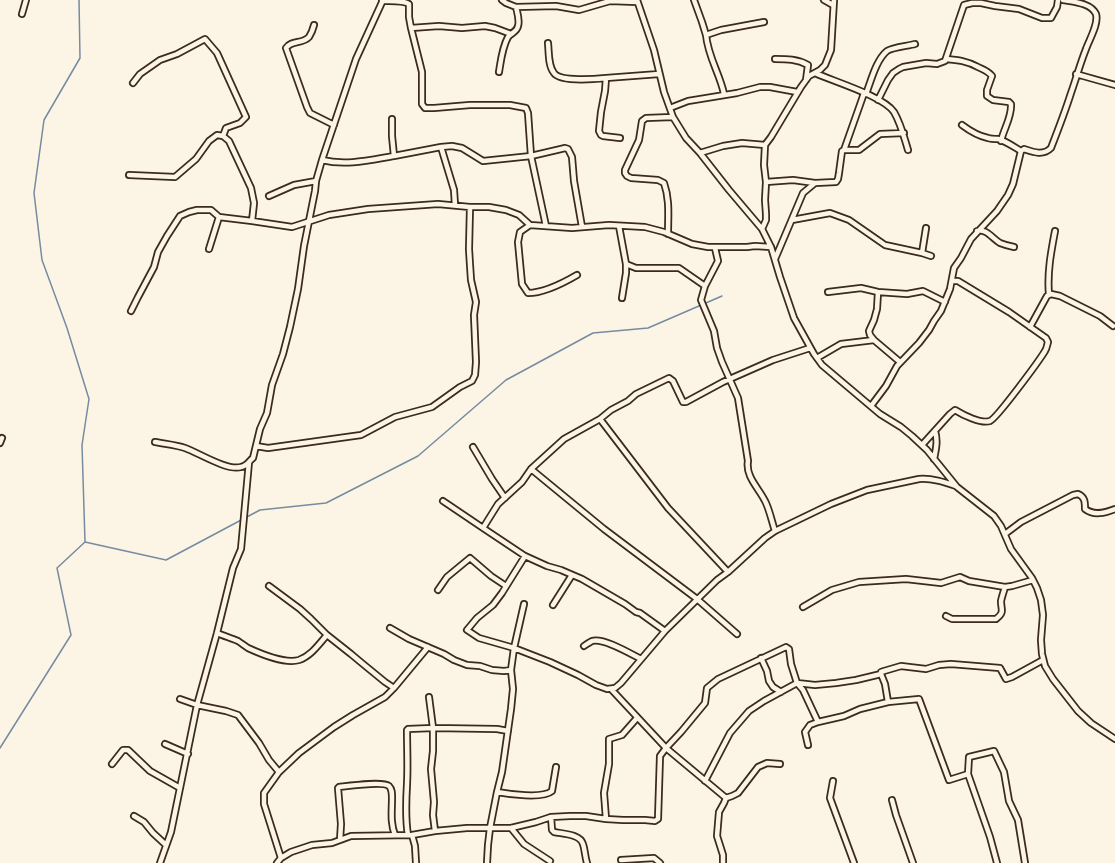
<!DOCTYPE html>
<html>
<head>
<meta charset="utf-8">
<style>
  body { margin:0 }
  canvas { display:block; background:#fcf5e5 }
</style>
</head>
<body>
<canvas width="1115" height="863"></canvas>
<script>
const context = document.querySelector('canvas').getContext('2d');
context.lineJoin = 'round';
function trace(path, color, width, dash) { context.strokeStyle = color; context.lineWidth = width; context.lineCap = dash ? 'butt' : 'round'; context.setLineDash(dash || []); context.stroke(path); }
const stream = new Path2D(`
  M85,542L166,560L260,510L326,503L418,456L506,380L593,333L648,328L722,296
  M0,748L71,635L57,568L85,542L82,445L89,399L67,328L42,260L34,193L44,120L80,58L79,0`);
const street = new Path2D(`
  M502,0L506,3L516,7L556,6L579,10L610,1L637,2
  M637,0L654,50L664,92L673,117L686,138L700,153L729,190L762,229L771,247L780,277L794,318L814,354L822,365L880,414L901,427L912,436L927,450L957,487L994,516L1001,526L1011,549L1032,578L1037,588L1041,600L1043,615L1041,640L1042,654L1045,666L1053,679L1078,711L1091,723L1115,739
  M694,0L702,22L706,35
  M824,0L833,5
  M382,1C390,1 403,0 409,4V17L411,28L439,26L462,28L485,26L495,28L511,34
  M22,14L26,0
  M314,25C313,29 311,34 309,37C303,44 291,40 286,48L307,107L310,113L334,125
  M411,28L422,72V104L425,108H434L470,105H510L526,108L528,113L531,156L546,226
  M548,43C549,52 548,66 554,73C560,82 596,79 606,78
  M775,59C787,59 797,59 808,65L806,80
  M946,59C958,60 967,61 978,67C984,70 988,71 992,76L987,90V96L993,100L1009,102L1011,104C1012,117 1004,128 1001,141
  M499,72C501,60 502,48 508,37C511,33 517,32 518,26C520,20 517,12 516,7
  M815,73C835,82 883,96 894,112C901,124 904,137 908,150
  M1076,74L1115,85
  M133,83L140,74L160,60L177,54L205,39L217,53L246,117L240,123L226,128L223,136
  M724,94C720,74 708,57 706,35L721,30L764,22
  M866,94C871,81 876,60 887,51C893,47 908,46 915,44
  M878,100L888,80L893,73L899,69L903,67L926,63L937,64L945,61L964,5L972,3H981L995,6L1019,9L1042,18H1051L1057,7L1058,0
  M670,108L688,101L737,93L760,87H770L797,92
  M392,119V136L394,156L441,147L454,190L455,205
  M962,125C970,131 978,136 988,138C991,139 994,139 998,139C1006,141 1014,147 1021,151
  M620,138L603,136L601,135L599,131L601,112L605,91L606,78L659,74
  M441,147L452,146L462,148L475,156L483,161L531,156L561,149L565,148L568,149L572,157L574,181L582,227
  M844,150H859L880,134L904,133
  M700,153L723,146L742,143L765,145
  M322,160C346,166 370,160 394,156
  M129,175L175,177L196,159L209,141L217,135L223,136L229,141L251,188L254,203L252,221
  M766,182L793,180L815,183
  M269,196L294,185L316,181
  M792,220L830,213L849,220L885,245L922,253L931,256
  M530,225L520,232L518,242L522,284L528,293C543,293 565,282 577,275
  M619,226L626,264L636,268H679L705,286
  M762,229L766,220V214L765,200L766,182L764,165L765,145L771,137L801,87L809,76L820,70L825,65L831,50L834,0
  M977,231C986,228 993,239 1000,243C1005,245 1009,246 1014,247
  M668,234C668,216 670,200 664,183L658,180L631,178L627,176L625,173V170L639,140L642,121L646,118L673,117
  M715,248L718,261L705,286L701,300L714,331L717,348L722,362L738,398L748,461C745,477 760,489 766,503C770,512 772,522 775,531
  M209,249L219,217
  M922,253L926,228
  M775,259L803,193L815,183L836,182L838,179L839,173L842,151L844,150L862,99L864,93
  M828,292L861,288L878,292L907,294L923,291L945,302
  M1049,295C1047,273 1051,252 1055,231
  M622,298L626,273V264
  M131,311L138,297L154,267L158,252L167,236L180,216L189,212L197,210H211L219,217L252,221L292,227L329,215L368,209L438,204L470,207H489L506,210L519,215L530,225L572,228L609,225L645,227L664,232L692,244L708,247H747L755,246L771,247
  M1030,327L1047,296L1051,294L1060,296L1100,316L1113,326
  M874,340L870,335L869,331L874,320L877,309L878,292
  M817,358L841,344L874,340L900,362
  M871,406L886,386L897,366L919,343L929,330L934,321L941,311L950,289L954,268L961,258L971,239L997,211L1008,195L1013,184L1021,151L1024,149C1033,152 1043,156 1051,148C1058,130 1065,112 1071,93C1076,79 1080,64 1086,49C1089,40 1099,24 1096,14C1091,3 1074,2 1063,0
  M600,419L611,410L628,401L636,394L669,378L673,381L683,402H686L723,382L773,360L810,348
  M155,442C165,444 176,445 185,448C199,453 227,471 241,467C247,466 249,461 253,458L260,429L267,413L272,385L283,354L290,327L298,289L304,246L315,191L316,181L322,160L356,59L383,0
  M0,443L2,438
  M922,445L950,414L955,410C963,415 981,424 990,421C997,418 1039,361 1045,351C1047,348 1047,345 1048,342L1046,338L1009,312L958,281H952
  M256,446L268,448L361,435L395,417L432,407L460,387L472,381L475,375L476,362L474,315L476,302L471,280L470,265L469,249L470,207
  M473,447L492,479L505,498
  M934,459C936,449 938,441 935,431
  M531,469L604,529L697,599L737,634
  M443,501L483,528
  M1005,534L1021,522L1073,495L1078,494C1085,497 1085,502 1085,509C1094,516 1105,513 1115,509
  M525,556L502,593L493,605L477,618L467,630L479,638L514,648L550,662L578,675L596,685L607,689L615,688L621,683L665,631L717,580L728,572L765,538L775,531L831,504L867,490L919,479C932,478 944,482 956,486
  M438,590L447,577L470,558L491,576L506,586
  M553,605L572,575
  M803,607L832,590L859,582L906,579L941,583L960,577L969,581L1005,587L1012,586L1033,580
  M946,616L952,619H996C1005,612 1001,610 1001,601C1002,596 1004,591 1005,587
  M390,628L409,639L444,654L454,660L467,665L480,666L492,670L504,671L511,670
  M665,631L640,613L636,612L625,604L582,579L561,570L547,566L525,556L483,528L498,504L522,482L531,469L564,439L600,419L668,508L728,572
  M217,633C224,636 231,638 238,641C241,643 245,646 248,648C261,654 285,664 299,660C311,656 319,644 327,635
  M584,646C587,644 590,642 592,641C603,637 631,654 641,659
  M761,658L767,671L769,681L773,687L781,692
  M394,688L428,647
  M611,689L666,748L726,798L724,803L719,812L717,836L723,855V863
  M180,699L197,705L226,711L238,715L259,743L269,760L279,772L299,753L334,727L353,715L385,697L394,688L385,682L363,664L351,654L327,635L311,619L300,609L269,586
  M888,702L919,699L949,780L968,774
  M165,744L188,754
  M808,745L805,732L810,725L818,722L844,716L860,709L888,702L885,684L881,674V672L884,671L901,666L926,669L939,665L951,664L1000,668L1006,679L1012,677L1043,660
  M112,764L123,750H128L150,771L180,788
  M279,772L264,793V804L281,858L291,852L312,845L332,843L351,836L412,835L435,831L467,828H511L536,822L551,817L570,816H586L606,819L623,820H645L655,821L658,819L660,756L666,748L681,732L705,703L707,688L718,679L786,647L789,649L791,664L797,683L803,690L818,722
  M705,781L730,733L749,711L764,701L797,683L815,685L836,683L856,680L881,674
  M833,781L830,798L854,863
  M497,792C508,794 543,799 552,791L556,767
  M726,798L732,796L738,793L758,767L767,763L780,764
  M892,800L896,815L913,863
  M134,816L144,822L153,833L166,845
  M551,817L552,830L554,832C563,834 580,834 583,844C585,850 585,857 587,863
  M606,819L604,793L609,764V739L622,735L637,718
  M511,828L524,844L550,861
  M435,831L433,815L434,802L431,769L433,751V728L497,729L508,731
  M408,835C405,818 406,801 407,784C408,766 407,748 407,730L408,729L433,728L429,697
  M412,835L415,846L416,863
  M340,840L341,824L338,788L339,787C348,786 383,781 389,786C392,789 392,793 392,798C392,811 390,822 395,835
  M621,860L654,858L660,863
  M160,863L171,832L197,705L217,633L233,568L241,549L249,462
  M277,863L281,858
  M487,863L488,845L490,828L497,792L502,772L511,709L513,689L511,670L514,648L524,604
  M997,863L990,837L968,774L969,757L994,751L1004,772L1009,801L1018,820L1025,863`);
trace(stream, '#768ba1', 1.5);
trace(street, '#3b2a1e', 8);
trace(street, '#fcf5e5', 4.5);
</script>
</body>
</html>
